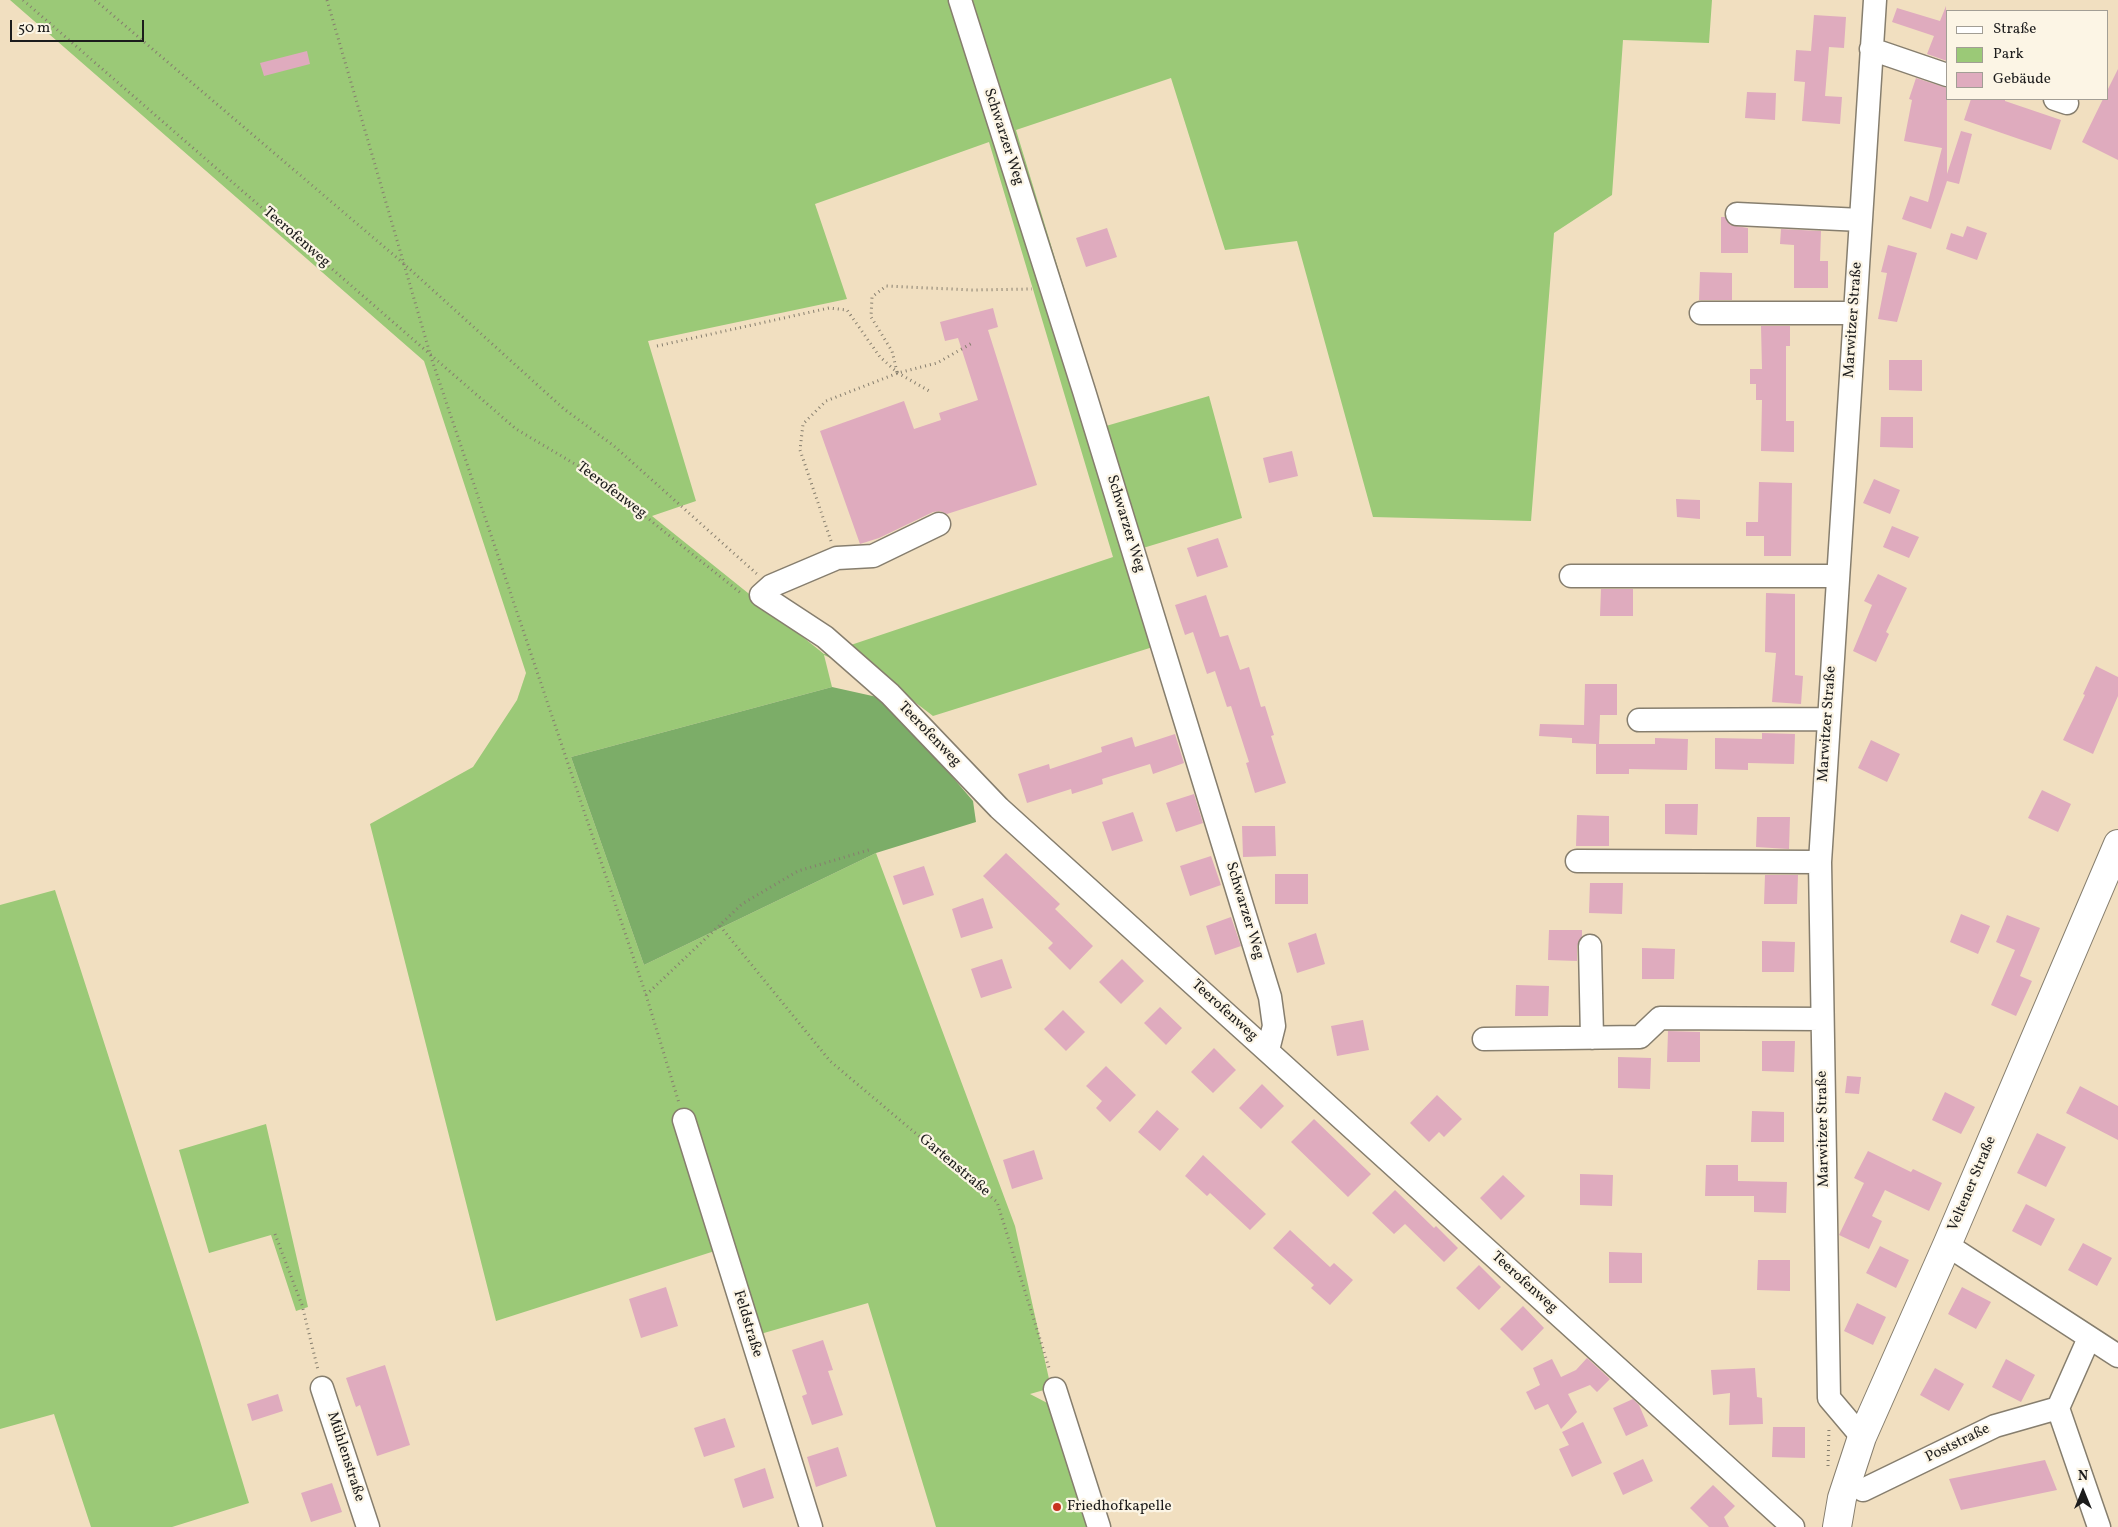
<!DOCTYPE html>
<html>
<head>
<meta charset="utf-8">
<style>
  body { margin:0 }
  #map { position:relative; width:2118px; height:1527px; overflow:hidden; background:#f1dfc0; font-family:Vollkorn,serif }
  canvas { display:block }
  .legend { position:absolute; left:1946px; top:10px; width:162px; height:90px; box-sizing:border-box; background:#fcf5e5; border:1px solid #a29e95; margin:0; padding:6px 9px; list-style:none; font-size:15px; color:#1c1c1c }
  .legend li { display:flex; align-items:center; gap:10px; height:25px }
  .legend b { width:25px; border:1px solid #a29e95 }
  .north { position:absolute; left:2058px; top:1467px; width:50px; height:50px; -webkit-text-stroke:4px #fcf5e5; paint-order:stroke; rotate:0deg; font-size:14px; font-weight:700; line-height:20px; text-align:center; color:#1c1c1c }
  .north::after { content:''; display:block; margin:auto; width:18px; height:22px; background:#1c1c1c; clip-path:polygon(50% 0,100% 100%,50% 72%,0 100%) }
  .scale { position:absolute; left:10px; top:20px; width:134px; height:22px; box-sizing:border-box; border:2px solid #1c1c1c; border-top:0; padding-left:6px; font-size:15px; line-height:18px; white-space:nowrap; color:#1c1c1c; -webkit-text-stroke:4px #fcf5e5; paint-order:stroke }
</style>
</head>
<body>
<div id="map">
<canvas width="2118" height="1527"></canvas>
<ul class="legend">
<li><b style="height:6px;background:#fff"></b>Straße</li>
<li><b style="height:14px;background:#9bc977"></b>Park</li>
<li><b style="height:14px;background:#dfabbe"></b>Gebäude</li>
</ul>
<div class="north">N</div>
<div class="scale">50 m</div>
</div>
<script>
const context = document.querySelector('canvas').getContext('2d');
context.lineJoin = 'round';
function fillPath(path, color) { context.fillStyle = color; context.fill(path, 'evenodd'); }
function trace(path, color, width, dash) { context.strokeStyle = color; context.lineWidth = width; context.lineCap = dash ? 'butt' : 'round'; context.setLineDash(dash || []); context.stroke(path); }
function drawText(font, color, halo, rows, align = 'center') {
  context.font = font + ' Vollkorn,serif'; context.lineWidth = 4.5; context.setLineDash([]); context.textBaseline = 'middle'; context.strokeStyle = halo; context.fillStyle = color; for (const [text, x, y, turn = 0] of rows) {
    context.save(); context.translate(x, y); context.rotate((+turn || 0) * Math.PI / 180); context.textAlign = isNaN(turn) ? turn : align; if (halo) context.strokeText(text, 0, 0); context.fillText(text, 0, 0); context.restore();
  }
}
const green = new Path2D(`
  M10,0H1712L1709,43L1623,40L1612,195L1554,233L1531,521L1373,517L1297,241L1225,250L1171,78L1016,130L1106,426L1209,396L1242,518L1143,548L1172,641L933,716L895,687L824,655L832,687L571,757L644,965L876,853L1015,1226L1051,1388L1030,1394L1053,1406L1091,1527H936L868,1303L750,1337L721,1249L496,1321L370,824L473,767L517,700L526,673L424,361ZM989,142L1113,557L824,654L652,516L696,501L648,341L847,299L815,204Z
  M55,890L200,1341L249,1503L172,1527H91L54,1414L0,1429V905Z
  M266,1124L308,1307L296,1311L271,1235L209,1253L179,1150Z`);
const forest = new Path2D(`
  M832,687L886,699L973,801L976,822L876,853L644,965L571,757Z`);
const building = new Path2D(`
  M1946,6L1947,61L1927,54L1934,36L1892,22L1897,8L1940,21Z
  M1814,15L1846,17L1844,48L1829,47L1825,96L1842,97L1840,124L1802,121L1805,82L1794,81L1796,50L1811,51Z
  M307,51L310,64L264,76L260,63Z
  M2118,69V160L2082,142L2103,99H2107V91Z
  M1916,78L1947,88V174L1961,131L1972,134L1959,184L1947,181L1931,229L1902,219L1910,196L1928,202L1942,148L1904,141L1912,100L1909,99Z
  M1747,92L1776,93L1775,120L1745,118Z
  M1971,99H2005V101L2061,120L2051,150L1964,120Z
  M1721,217H1725L1730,225L1748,228V253H1721Z
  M1967,226L1987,233L1977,260L1946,249L1951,233L1963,237Z
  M1107,228L1117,257L1086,267L1076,238Z
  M1781,229L1821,231L1820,261H1828V288H1794V245L1780,244Z
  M1888,245L1917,253L1897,322L1878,319L1887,273L1881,272Z
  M1700,272L1732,273V300H1699Z
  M993,308L998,327L988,330L1037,485L947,514L940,511L933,512L879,538L860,544L820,431L904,401L914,429L941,420L939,413L978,400L958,338L945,341L940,322Z
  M1761,326H1790V346H1786V421H1794V452L1761,451L1762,400H1756V384H1750V369H1762Z
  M1889,360H1922V391L1889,390Z
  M1881,417H1913V448L1880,447Z
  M1292,451L1298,476L1269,483L1263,458Z
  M1874,479L1900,490L1890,514L1863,503Z
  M1759,482L1792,483L1791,556H1764V536H1746V522H1758Z
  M1676,499L1700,500V519L1677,517Z
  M1892,526L1919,537L1909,558L1883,547Z
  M1218,538L1228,567L1197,577L1187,548Z
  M1878,574L1907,588L1886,632L1889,634L1876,662L1853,651L1872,605L1864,601Z
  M1601,589H1633V616H1600Z
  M1766,593L1795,594V675L1803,676L1801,704L1772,702L1776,653L1765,652Z
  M1206,595L1220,637L1228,635L1240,670L1249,667L1261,707L1265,706L1274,735L1271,736L1286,783L1255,793L1246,763L1249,762L1231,706L1227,707L1215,671L1207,674L1193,632L1185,635L1175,605Z
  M2096,666L2118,677V696L2093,754L2063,740L2085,695L2083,694Z
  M1585,684H1617V715H1600L1599,744H1655V738L1688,739L1687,770L1629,769V774H1596V744L1572,743V738L1539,736L1540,724L1584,725Z
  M1762,733L1795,734L1794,764L1748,763V770L1715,769V738L1762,739Z
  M1175,734L1184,763L1153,774L1150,764L1102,779L1103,784L1072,794L1071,789L1027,803L1018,774L1049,764L1050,769L1102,752L1101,747L1132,737L1135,747Z
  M1871,740L1900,754L1887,782L1858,768Z
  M2042,790L2071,804L2058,832L2028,818Z
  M1194,794L1203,823L1176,832L1166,803Z
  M1665,804H1698L1697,835L1665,834Z
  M1133,812L1143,841L1112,851L1102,822Z
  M1577,815L1609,816V846H1576Z
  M1757,817H1790L1789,849L1756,847Z
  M1242,826H1275L1276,856L1243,857Z
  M1006,853L1060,904L1055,909L1093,946L1070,970L1048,948L1053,943L983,876Z
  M1211,856L1221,885L1190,896L1180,866Z
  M924,866L934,895L903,905L893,876Z
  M1275,874H1308V904H1275Z
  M1765,875H1798L1797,904H1764Z
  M1590,883H1623L1622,914L1589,913Z
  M983,898L993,928L961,938L952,909Z
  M1961,914L1990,926L1978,954L1950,942Z
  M2007,915L2040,928L2020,976L2032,981L2016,1016L1991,1005L2015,950L1996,942Z
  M1231,917L1241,946L1215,955L1206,926Z
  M1549,930H1582V936L1577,946V961L1548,960Z
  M1316,933L1325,964L1297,973L1288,943Z
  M1762,941L1795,942L1794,972H1762Z
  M1642,948L1675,949L1674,979H1642Z
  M1002,959L1012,988L981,998L971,969Z
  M1122,959L1144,981L1121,1004L1099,982Z
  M1516,985L1549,986L1548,1016H1515Z
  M1160,1007L1182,1028L1166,1045L1144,1023Z
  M1063,1010L1085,1032L1066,1051L1044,1029Z
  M1363,1020L1369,1050L1337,1056L1331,1026Z
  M1668,1031L1700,1032V1062H1667Z
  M1762,1041H1795L1794,1072L1762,1071Z
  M1214,1048L1236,1070L1213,1093L1191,1072Z
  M1618,1057L1651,1058L1650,1089L1618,1088Z
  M1106,1066L1136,1095L1110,1122L1096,1108L1102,1101L1086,1086Z
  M1847,1076L1861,1077L1859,1094L1845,1093Z
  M1262,1084L1284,1106L1261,1129L1239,1108Z
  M2080,1086L2118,1106V1140L2066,1113Z
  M1945,1092L1975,1107L1961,1134L1932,1120Z
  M1437,1095L1462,1119L1444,1137L1439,1132L1429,1142L1410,1123Z
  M1157,1110L1179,1129L1160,1151L1138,1132Z
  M1752,1111L1784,1112V1142H1751Z
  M1314,1119L1371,1174L1348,1197L1291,1142Z
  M2037,1133L2066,1147L2046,1187L2017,1173Z
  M1034,1150L1043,1179L1012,1189L1003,1160Z
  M1868,1151L1911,1172L1913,1169L1942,1183L1929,1211L1885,1190L1872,1216L1882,1221L1869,1249L1839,1235L1864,1183L1854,1178Z
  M1203,1155L1266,1214L1250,1230L1210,1193L1207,1196L1185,1176Z
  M1706,1165H1738V1181L1787,1182L1786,1213L1754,1212V1196H1705Z
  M1580,1174L1613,1175L1612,1206L1580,1205Z
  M1503,1175L1525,1196L1501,1220L1480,1198Z
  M1395,1190L1434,1228L1436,1226L1458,1248L1444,1262L1405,1224L1394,1234L1372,1213Z
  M2026,1204L2055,1219L2041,1246L2012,1231Z
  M1290,1230L1330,1267L1334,1263L1353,1280L1330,1305L1311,1288L1314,1285L1273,1248Z
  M2083,1243L2112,1258L2097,1286L2068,1270Z
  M1880,1246L1909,1260L1896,1288L1866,1273Z
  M1609,1252L1642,1253V1283H1609Z
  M1758,1260H1790V1291L1757,1290Z
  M1479,1265L1501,1287L1479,1310L1456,1288Z
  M666,1287L678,1326L641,1338L629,1299Z
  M1962,1287L1991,1302L1976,1329L1948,1314Z
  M1857,1303L1886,1317L1873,1345L1844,1331Z
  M1523,1306L1544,1328L1522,1351L1500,1329Z
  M823,1340L833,1370L828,1371L843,1415L812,1425L802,1396L807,1394L792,1350Z
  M1587,1358L1610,1379L1597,1392L1590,1385L1568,1394L1577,1412L1561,1429L1548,1404L1535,1410L1526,1392L1540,1385L1533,1368L1552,1359L1561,1377L1576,1370Z
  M2006,1359L2035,1375L2021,1402L1992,1387Z
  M385,1365L410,1445L377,1456L360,1405L356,1407L346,1378Z
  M1755,1368L1757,1397L1762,1398L1763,1424L1729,1425L1730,1393L1713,1395L1711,1370Z
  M1935,1368L1964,1384L1949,1411L1920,1395Z
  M278,1394L283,1411L252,1421L247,1404Z
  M1633,1399L1639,1405L1648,1426L1626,1436L1613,1408Z
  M725,1418L735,1447L704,1457L694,1428Z
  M1583,1422L1602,1463L1572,1477L1559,1449L1569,1445L1562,1432Z
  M1773,1427H1805V1458L1772,1457Z
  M838,1447L847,1476L816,1487L807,1457Z
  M1643,1459L1653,1481L1623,1495L1613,1473Z
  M2045,1460L2057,1490L1961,1510L1949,1479Z
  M765,1468L774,1498L743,1508L734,1479Z
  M332,1483L342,1512L311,1522L301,1493Z
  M1713,1485L1735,1506L1724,1517L1729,1527H1709L1690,1508Z`);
const path = new Path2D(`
  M23,0L516,429L595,476L742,594
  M95,0L403,263L564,409L614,446L757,574
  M327,0L431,357L646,995L679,1103
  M657,346L829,308L847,310L880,357L898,373L931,392
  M897,372L892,351L871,317L872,297L886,286L972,290L1032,289
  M831,541L800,450L803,424L826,401L898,373L937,363L974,342
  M720,926L830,1061L997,1202L1050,1371
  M646,995L742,904L798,871L872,849
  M275,1234L302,1305L318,1370
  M1828,1466L1829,1427`);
const minor = new Path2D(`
  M960,0L1084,391L1270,997L1274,1026L1268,1050
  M1871,49L1947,75
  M2055,99L2067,103
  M1737,214L1861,220
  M1701,313H1855
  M939,524L873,556L837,558L771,586L761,595L825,637L890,694L999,808L1793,1527
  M1571,576H1838
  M1639,720L1829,719
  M1577,861L1820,862
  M1590,946L1592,1038
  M1484,1039L1640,1037L1660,1018L1822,1019
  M684,1120L811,1527
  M1947,1245L2118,1356
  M2089,1338L2058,1408L2099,1527
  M322,1388L368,1527
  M1055,1389L1099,1527
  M1862,1437L1829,1398L1820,862L1875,0
  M1863,1490L1995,1426L2058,1408`);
const major = new Path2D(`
  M1837,1527L1842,1498L1862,1437L1947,1245L2118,844`);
const markers = [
  [1057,1507,5,"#c8321e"]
];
const streetNames = [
  ["Schwarzer Weg",1003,137,72],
  ["Teerofenweg",296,238,41],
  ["Marwitzer Straße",1854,320,-86],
  ["Teerofenweg",611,491,37],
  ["Schwarzer Weg",1125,524,73],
  ["Marwitzer Straße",1828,724,-86],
  ["Teerofenweg",929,735,46],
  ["Schwarzer Weg",1244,911,73],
  ["Teerofenweg",1224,1011,42],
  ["Marwitzer Straße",1824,1129,-91],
  ["Gartenstraße",954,1166,40],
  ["Veltener Straße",1973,1184,-67],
  ["Teerofenweg",1524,1283,42],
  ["Feldstraße",747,1324,73],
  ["Poststraße",1958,1444,-26],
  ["Mühlenstraße",345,1457,72]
];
const poiNames = [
  ["Friedhofkapelle",1067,1507]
];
fillPath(green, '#9bc977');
fillPath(forest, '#7cad68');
fillPath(building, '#dfabbe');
trace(minor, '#867e6e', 25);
trace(major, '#867e6e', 30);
trace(path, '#867e6e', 3, [1, 4]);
trace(minor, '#fff', 22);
trace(major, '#fff', 28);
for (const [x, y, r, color] of markers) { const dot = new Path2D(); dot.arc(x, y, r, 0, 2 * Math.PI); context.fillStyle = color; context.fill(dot); trace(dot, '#fcf5e5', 2); }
drawText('15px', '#1c1c1c', '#fcf5e5', streetNames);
drawText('15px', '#1c1c1c', '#fcf5e5', poiNames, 'left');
</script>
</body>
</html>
